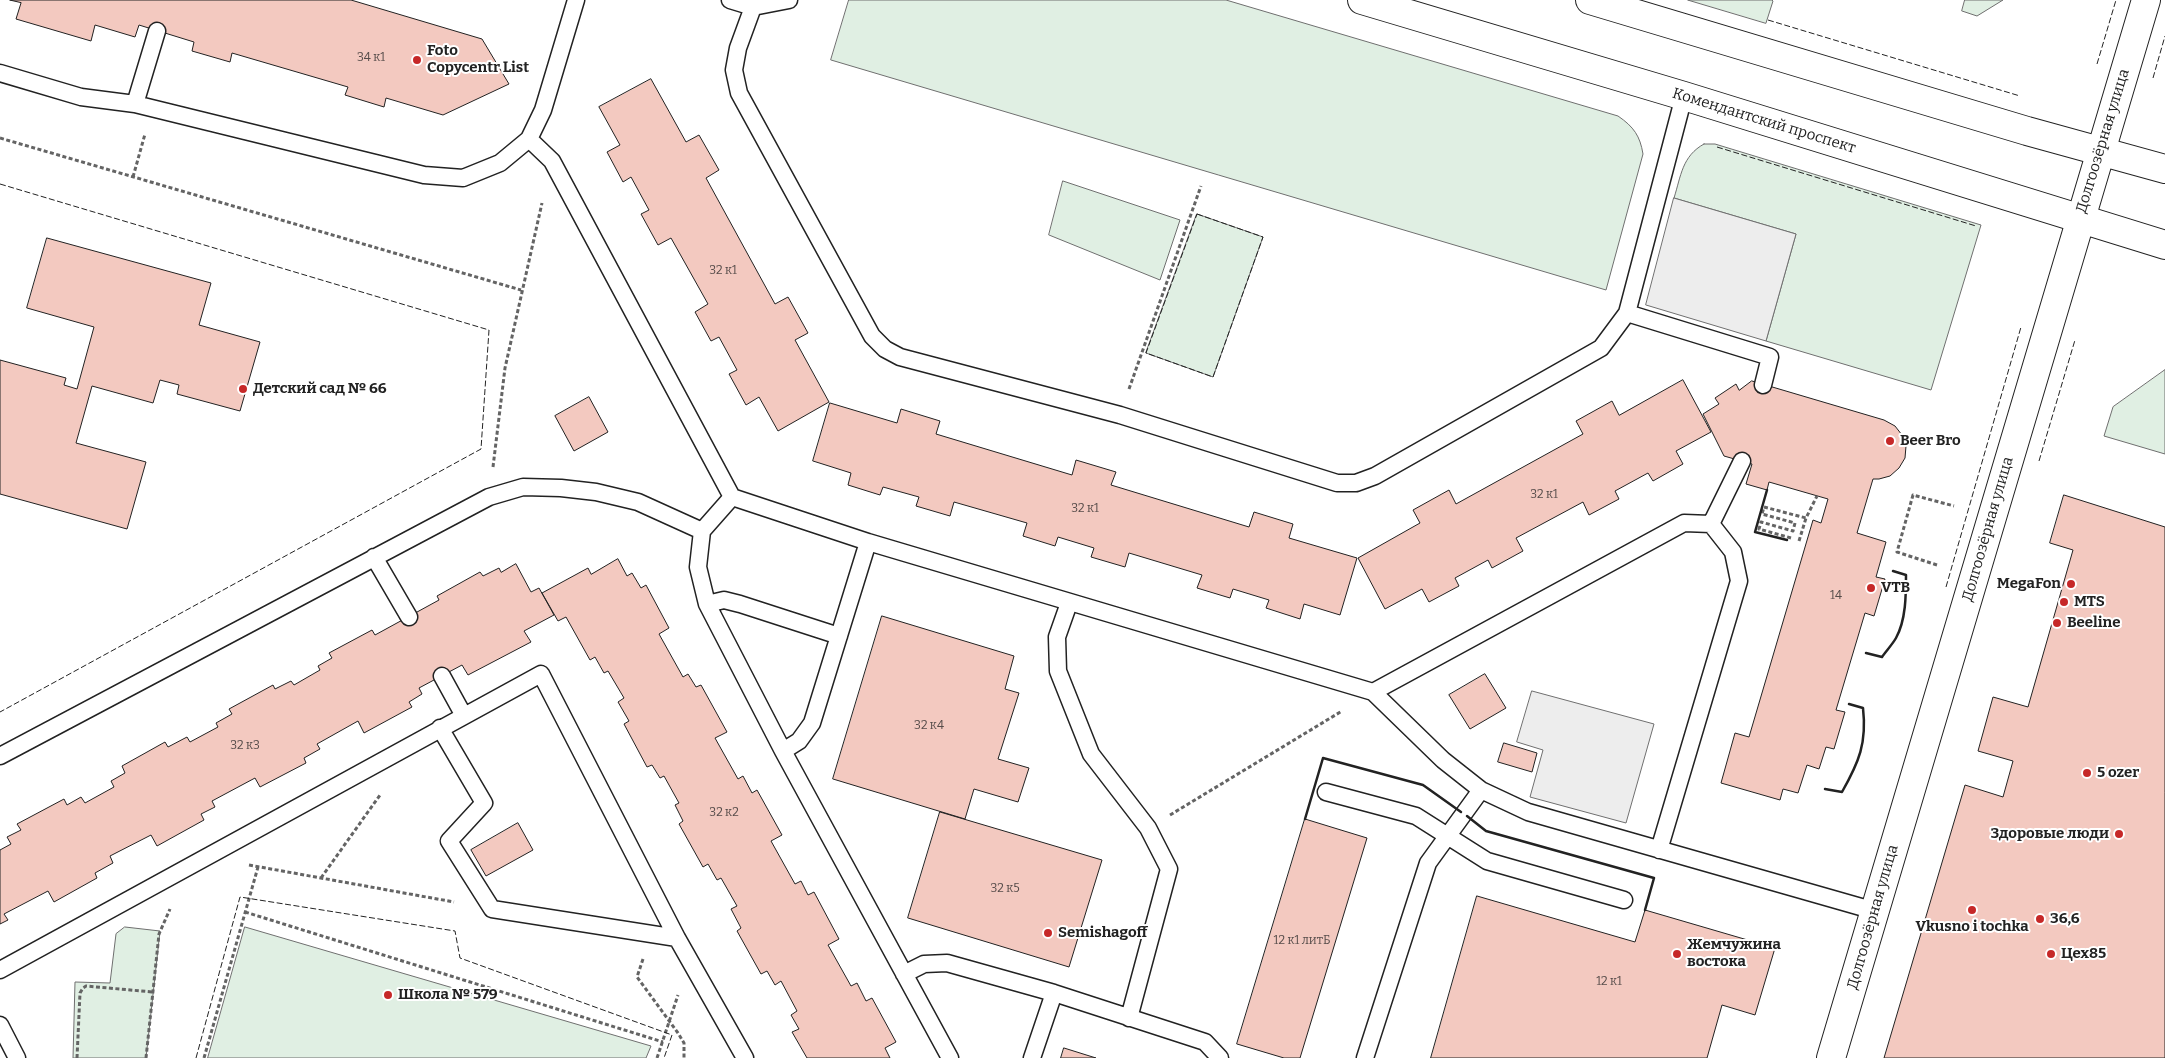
<!DOCTYPE html>
<html>
<head>
<meta charset="utf-8">
<style>
  body { margin:0 }
  canvas { display:block; background:#fff }
</style>
</head>
<body>
<canvas width="2165" height="1058"></canvas>
<script>
const context = document.querySelector('canvas').getContext('2d');
context.lineJoin = 'round';
function fillPath(path, color) { context.fillStyle = color; context.fill(path, 'evenodd'); }
function trace(path, color, width, dash) { context.strokeStyle = color; context.lineWidth = width; context.lineCap = dash ? 'butt' : 'round'; context.setLineDash(dash || []); context.stroke(path); }
function drawText(font, color, halo, rows, align = 'center') {
  context.font = font + ' Bitter,serif'; context.lineWidth = 4; context.setLineDash([]); context.textBaseline = 'middle'; context.strokeStyle = halo; context.fillStyle = color; for (const [text, x, y, turn = 0] of rows) {
    context.save(); context.translate(x, y); context.rotate((+turn || 0) * Math.PI / 180); context.textAlign = isNaN(turn) ? turn : align; if (halo) context.strokeText(text, 0, 0); context.fillText(text, 0, 0); context.restore();
  }
}
const green = new Path2D(`
  M849,0H1226L1618,116C1634,127 1640,136 1643,154L1606,290L831,60Z
  M1688,0H1772L1773,1L1766,23Z
  M1965,0H2003L1977,16L1962,11Z
  M1704,144H1715L1981,225L1931,390L1766,341L1796,234L1674,198C1681,176 1682,156 1704,144Z
  M1063,181L1180,220L1160,280L1049,235Z
  M1197,214L1263,237L1213,377L1146,353Z
  M2165,370V454L2104,436L2113,407Z
  M125,927L160,931L146,1058H73L75,982L110,983L116,934Z
  M245,927L651,1046L646,1058H208Z`);
const parking = new Path2D(`
  M1674,198L1796,234L1766,341L1646,305Z
  M1532,691L1654,724L1626,823L1530,797L1543,750L1517,742Z`);
const building = new Path2D(`
  M10,0H351L482,39L509,84L443,115L386,98L384,107L345,95L348,87L232,53L230,62L192,51L194,42L139,25L135,37L95,25L91,41L16,19L21,3Z
  M651,79L686,142L699,135L719,170L706,178L775,304L788,297L808,333L795,340L829,402L778,431L759,397L746,405L729,374L737,370L719,337L711,341L695,312L708,304L671,238L658,245L641,214L649,210L631,177L623,182L607,152L620,145L599,107Z
  M47,238L211,283L199,325L260,342L240,411L177,394L179,385L160,380L153,403L92,386L76,443L146,462L127,529L0,494V360L66,378L64,385L77,389L94,327L27,308Z
  M1683,380L1711,432L1676,451L1683,464L1653,481L1648,473L1615,491L1619,499L1589,515L1583,502L1516,538L1523,551L1492,568L1488,560L1455,578L1459,586L1429,602L1422,589L1385,609L1358,558L1420,523L1413,510L1449,490L1456,504L1583,434L1576,421L1612,401L1619,415Z
  M1752,381L1884,420L1895,426L1902,435L1906,446L1905,458L1899,468L1890,476L1879,479H1873L1857,533L1886,542L1876,577L1885,579L1874,616L1865,613L1836,710L1845,712L1834,749L1826,747L1819,769L1807,765L1798,793L1783,789L1780,800L1721,783L1735,733L1749,737L1813,520L1821,523L1828,499L1769,482L1767,490L1746,484L1752,464L1724,456L1703,414L1719,404L1715,398L1736,384L1739,390Z
  M589,397L608,432L574,451L555,416Z
  M830,403L897,423L901,409L940,421L936,434L1072,475L1076,460L1116,472L1111,485L1249,527L1254,512L1293,524L1289,538L1357,558L1340,615L1304,604L1300,619L1266,608L1269,600L1233,589L1230,598L1197,588L1202,575L1129,553L1125,567L1091,557L1094,548L1058,537L1055,546L1023,536L1027,523L954,502L950,516L916,506L919,497L883,487L880,495L848,485L851,473L813,461Z
  M2064,495L2165,527V1058H1884L1965,785L2003,797L2013,761L1978,751L1993,697L2028,707L2073,550L2050,543Z
  M618,559L627,576L632,573L641,588L646,585L669,628L659,634L683,677L688,674L696,687L701,685L727,732L715,738L738,779L743,776L752,793L757,790L782,835L771,841L795,884L801,881L808,895L814,892L839,939L828,945L851,986L857,983L866,1001L872,998L896,1042L885,1048L890,1058H807L792,1032L799,1029L791,1015L797,1011L781,981L775,985L767,971L761,974L737,931L741,928L731,909L737,906L721,878L717,880L708,864L703,867L679,824L683,821L675,805L679,803L664,776L660,778L652,765L647,767L624,724L629,721L618,702L624,698L608,671L604,673L595,657L590,660L566,617L558,621L542,593L588,568L591,574Z
  M516,564L531,592L539,588L554,615L524,631L531,642L468,675L462,665L419,688L422,694L409,702L412,707L364,733L358,721L317,744L320,749L304,758L306,763L260,787L255,778L212,801L215,807L201,814L204,820L157,846L151,835L110,856L113,863L95,873L97,878L54,902L48,891L4,914L8,920L0,924V850L11,844L7,837L21,830L17,824L64,799L67,805L81,797L85,803L114,787L111,781L125,773L122,766L165,742L168,747L187,737L190,742L218,727L216,723L232,714L229,709L273,685L275,689L291,681L294,685L320,670L318,666L332,658L329,653L372,630L375,635L439,600L437,596L480,572L483,576L499,568L501,572Z
  M882,616L1014,656L1005,689L1019,693L998,759L1029,768L1018,802L974,789L965,819L833,779Z
  M1485,674L1506,708L1470,729L1449,695Z
  M1504,743L1537,753L1532,772L1498,762Z
  M940,812L1102,860L1069,967L908,918Z
  M1305,819L1367,838L1300,1058H1284L1237,1044Z
  M518,823L533,850L486,876L471,850Z
  M1477,896L1635,942L1645,910L1775,948L1755,1015L1722,1005L1707,1058H1431Z
  M1064,1048L1096,1058H1061Z`);
const path = new Path2D(`
  M0,138L521,290
  M133,177L145,134
  M1129,389L1201,186
  M493,467L505,368L542,203
  M1791,538L1759,529L1761,522L1793,531L1795,523L1762,514L1764,507L1806,518L1817,496
  M1799,541L1806,518
  M1937,565L1897,552L1913,495L1954,506
  M1170,815L1342,711
  M249,865L454,902
  M321,878L380,795
  M245,912L663,1042
  M643,959L637,977L678,1033L684,1043V1058
  M77,1058L80,993L83,988L86,986L153,992
  M146,1058L159,934L170,909
  M204,1058L258,867
  M657,1058L678,995`);
const service = new Path2D(`
  M730,0L753,7L789,0
  M753,7L738,48L734,70L739,93L872,336L885,349L900,357L1120,415L1337,483H1356L1375,476L1601,348L1627,313L1684,96
  M0,73L81,97L135,104L424,175L463,178L500,163L529,139L543,110L576,0
  M135,104L157,31
  M529,139L552,161L732,497L868,542L1373,692L1443,760L1481,790L1528,812L1875,911
  M1627,313L1770,357L1763,385
  M732,497L702,531L698,567L707,604L783,751L950,1058
  M1711,524L1742,461
  M374,557L409,617
  M1069,603L1057,637L1058,671L1091,754L1148,828L1169,869L1129,1018
  M707,604L724,600L740,604L839,636
  M442,676L464,716
  M1373,692L1684,523L1711,524L1733,552L1739,581L1659,850
  M440,728L484,803L449,841L492,909L677,938
  M783,751L799,741L812,723L868,542
  M0,756L489,497L523,487L561,488L596,492L638,502L702,531
  M1326,792L1416,816L1487,861L1624,900
  M0,970L541,674L677,938L745,1058
  M904,974L924,964L947,963L1054,993L1205,1042L1220,1058
  M0,1025L17,1058
  M1032,1058L1054,993
  M1365,1058L1428,863L1481,790`);
const minor = new Path2D(`
  M1831,1058L2146,0`);
const secondary = new Path2D(`
  M1362,0L1684,96L2165,245
  M1590,0L2027,131L2165,169`);
const fence = new Path2D(`
  M1768,20L2020,96
  M2097,64L2116,0
  M2153,78L2165,36
  M1717,147L1976,226
  M0,184L489,330L481,449L0,712
  M1197,214L1263,237L1213,377L1146,353Z
  M2039,461L2075,340
  M1946,587L2021,327
  M196,1058L240,897L455,931L460,958L672,1035L664,1058`);
const wall = new Path2D(`
  M1767,490L1755,532L1787,540
  M1866,653L1882,657C1886,651 1892,645 1896,638C1906,620 1906,595 1906,575L1893,571
  M1825,789L1842,792C1859,762 1867,743 1863,708L1849,704
  M1467,816L1486,831L1654,878L1645,910
  M1305,819L1323,758L1423,785L1461,812`);
const markers = [
  [417,60,5,"#c62828"],
  [243,389,5,"#c62828"],
  [1890,441,5,"#c62828"],
  [2071,584,5,"#c62828"],
  [1871,588,5,"#c62828"],
  [2064,602,5,"#c62828"],
  [2057,623,5,"#c62828"],
  [2087,773,5,"#c62828"],
  [2119,834,5,"#c62828"],
  [1972,910,5,"#c62828"],
  [2040,919,5,"#c62828"],
  [1048,933,5,"#c62828"],
  [1677,954,5,"#c62828"],
  [2051,954,5,"#c62828"],
  [388,995,5,"#c62828"]
];
const numberNames = [
  ["34 к1",371,58],
  ["32 к1",723,271],
  ["32 к1",1544,495],
  ["32 к1",1085,509],
  ["14",1836,596],
  ["32 к4",929,726],
  ["32 к3",245,746],
  ["32 к2",724,813],
  ["32 к5",1005,889],
  ["12 к1 литБ",1302,941],
  ["12 к1",1609,982]
];
const poiNames = [
  ["Foto",427,51],
  ["Copycentr List",427,68],
  ["Детский сад № 66",253,389],
  ["Beer Bro",1900,441],
  ["MegaFon",2061,584,"right"],
  ["VTB",1881,588],
  ["MTS",2074,602],
  ["Beeline",2067,623],
  ["5 ozer",2097,773],
  ["Здоровые люди",2109,834,"right"],
  ["36,6",2050,919],
  ["Vkusno i tochka",1972,927,"center"],
  ["Semishagoff",1058,933],
  ["Жемчужина",1687,945],
  ["востока",1687,962],
  ["Цех85",2061,954],
  ["Школа № 579",398,995]
];
const streetNames = [
  ["Комендантский проспект",1764,121,17],
  ["Долгоозёрная улица",2103,141,-73],
  ["Долгоозёрная улица",1988,529,-74],
  ["Долгоозёрная улица",1873,917,-74]
];
fillPath(green, '#e0efe3');
trace(green, '#6f6f6f', 1);
fillPath(parking, '#ededed');
trace(parking, '#6f6f6f', 1);
fillPath(building, '#f3c9c0');
trace(building, '#222', 1);
trace(service, '#222', 19);
trace(minor, '#222', 30);
trace(secondary, '#222', 30);
trace(path, '#646464', 3, [4, 2.5]);
trace(service, '#fff', 16);
trace(minor, '#fff', 28);
trace(secondary, '#fff', 28);
trace(fence, '#222', 1, [6, 2.5]);
trace(wall, '#222', 2.5);
for (const [x, y, r, color] of markers) { const dot = new Path2D(); dot.arc(x, y, r, 0, 2 * Math.PI); context.fillStyle = color; context.fill(dot); trace(dot, '#fff', 2); }
drawText('12px', '#564c4a', null, numberNames);
drawText('bold 15px', '#222', '#fff', poiNames, 'left');
drawText('15px', '#222', '#fff', streetNames);
</script>
</body>
</html>
